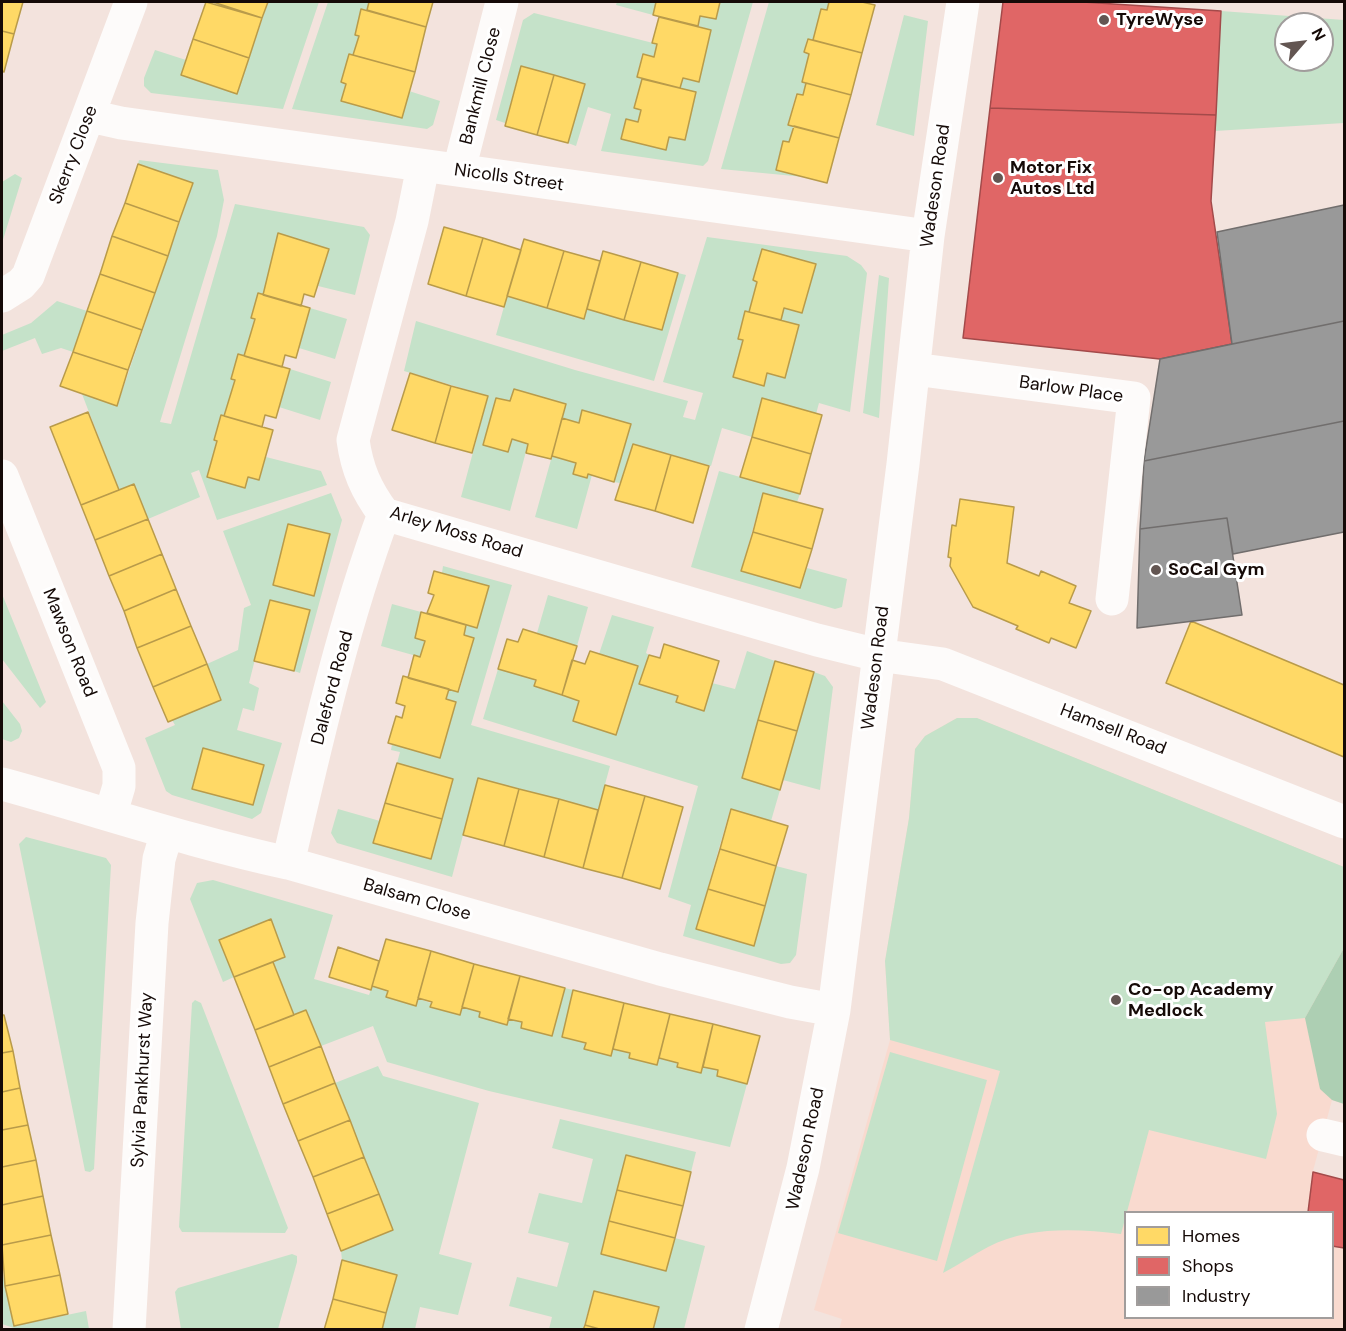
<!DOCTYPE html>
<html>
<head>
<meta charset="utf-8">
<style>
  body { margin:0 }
  #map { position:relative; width:1346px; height:1331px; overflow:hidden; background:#f3e3dd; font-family:"DM Sans",sans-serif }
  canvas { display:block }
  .frame { position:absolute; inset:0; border:3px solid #150a07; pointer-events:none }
  .legend { position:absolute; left:1124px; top:1211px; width:210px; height:108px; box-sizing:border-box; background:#fff; border:2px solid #a19d9c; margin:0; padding:8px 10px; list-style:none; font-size:18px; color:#150a07 }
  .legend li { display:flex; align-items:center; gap:12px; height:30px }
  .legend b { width:30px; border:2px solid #a19d9c }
  .north { position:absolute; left:1274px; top:12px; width:60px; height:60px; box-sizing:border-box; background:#fff; border:2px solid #a19d9c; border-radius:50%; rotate:62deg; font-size:16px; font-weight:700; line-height:24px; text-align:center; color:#150a07 }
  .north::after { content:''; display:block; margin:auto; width:21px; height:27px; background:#635652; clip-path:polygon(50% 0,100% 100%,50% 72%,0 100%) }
</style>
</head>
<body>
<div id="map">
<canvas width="1346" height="1331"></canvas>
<div class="frame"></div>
<ul class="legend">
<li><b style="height:16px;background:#ffd966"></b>Homes</li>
<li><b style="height:16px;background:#e06666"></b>Shops</li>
<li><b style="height:16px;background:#999"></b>Industry</li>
</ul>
<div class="north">N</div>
</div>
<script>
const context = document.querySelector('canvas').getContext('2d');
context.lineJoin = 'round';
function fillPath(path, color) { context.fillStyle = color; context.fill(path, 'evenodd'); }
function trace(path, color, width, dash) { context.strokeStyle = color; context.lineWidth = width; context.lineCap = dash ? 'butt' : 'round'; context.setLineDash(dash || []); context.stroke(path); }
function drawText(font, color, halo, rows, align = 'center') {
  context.font = font + ' "DM Sans",sans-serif'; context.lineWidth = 6; context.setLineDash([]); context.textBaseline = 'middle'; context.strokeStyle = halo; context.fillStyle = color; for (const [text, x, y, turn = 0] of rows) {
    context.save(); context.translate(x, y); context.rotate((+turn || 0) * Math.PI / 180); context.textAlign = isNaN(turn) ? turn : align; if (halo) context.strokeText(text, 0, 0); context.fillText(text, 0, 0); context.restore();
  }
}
const built = new Path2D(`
  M957,718H977L1344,867V1104L1332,1100L1313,1171L1344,1180V1329L839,1330L842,1319L814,1310L890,1040L885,961L909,818L915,749L925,736ZM1126,1212H1332V1318H1126Z`);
const green = new Path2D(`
  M268,2H319L283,109L151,93L144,86V78L155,50L186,60L181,75L237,94Z
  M328,2H369L367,10L361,9L355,35L359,36L353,55L349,54L341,82L346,84L341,101L402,118L409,91L440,101L433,125L427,129L292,109Z
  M617,2H656L653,15L616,5Z
  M720,2H753L708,161L703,166L601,151L611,114L588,107L576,146L568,143L585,84L521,66L505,123L496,120L523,20L534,13L657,44L654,57L642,54L637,77L642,79L634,107L641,110L638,122L626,120L621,139L666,150L669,137L685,140L696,93L680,88L683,78L699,82L711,30L698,26L700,16L716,19Z
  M769,2H829L827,10H821L813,40L807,39L804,52L809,54L802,82L806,83L803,95L796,94L788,124L794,126L789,142L783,141L776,169L804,177L721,169Z
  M1221,11L1344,20V123L1215,131ZM1286,24H1322V60H1286Z
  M904,15L928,21L914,136L876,125Z
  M139,160L218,170L224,200L217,236L160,422L171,424L235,204L364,227L370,235L355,295L318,286L329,249L278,234L263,295L258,293L251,318L255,319L244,356L232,379L235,380L224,416L221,415L217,441L245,488L248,477L259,479L266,457L321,471L327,485L217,520L199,470L191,473L200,497L148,519L134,484L119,490L82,394L117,406L193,183L138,164Z
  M15,174L22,178L2,243V182Z
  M707,237L847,256L861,265L867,273L850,412L819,403L816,414L763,399L752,437L722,428L711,466L633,444L620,483L614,482L631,424L583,410L579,423L562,418L566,404L514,389L510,401L496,398L483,445L508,452L512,439L528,444L510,511L461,497L488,396L404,371L416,321L575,370L688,401L683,417L695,420L703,393L663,382ZM762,250L815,264L802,312L784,308L764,386L733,377L743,340L738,338L745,311L749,312L757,282L753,280Z
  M678,273L686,275L654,381L496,335L507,296L584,319L587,309L662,330Z
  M879,275L889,278L879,418L863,413Z
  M57,301L87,311L73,352L61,348L42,354L35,338L2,351V335L31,323Z
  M310,308L347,319L335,359L299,348Z
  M290,369L331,382L320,420L279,407Z
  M552,456L576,463L573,474L586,478L588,474L592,475L577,529L535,517Z
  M719,471L800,494L797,502L763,493L741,571L800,588L807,568L847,579L842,607L835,609L691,567Z
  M331,493L342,520L300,673L294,671L310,611L270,600L249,683L259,688L254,711L243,708L237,730L282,743L261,813L252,819L172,795L166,791L145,738L175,725L172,720L221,700L207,664L238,650L244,608L251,605L223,531ZM288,524L330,534L313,596L273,585ZM203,748L264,765L253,805L192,788Z
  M443,566L512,585L471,725L610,766L598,810L478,778L452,877L337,843L331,833L338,809L380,821L374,843L431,859L453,780L397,763L400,752L391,750L392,744L440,758L456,703L446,699L449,689L459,692L474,639L464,635L466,625L477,627L489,586L442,573Z
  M2,594L46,702L40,708L2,659Z
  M548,595L588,607L577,646L537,633Z
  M392,604L421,612L415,638L425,641L420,657L381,646Z
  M612,615L654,627L646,653L649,655L640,684L678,696L676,702L712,683L735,689L747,651L775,661L742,778L780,790L771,821L730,810L696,929L754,946L776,866L807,874L796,955L790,963L781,964L683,936L691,905L668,897L698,786L483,719L498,669L536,680L534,686L579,701L573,721L616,735L637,666L599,654Z
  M814,672L825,676L833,687L820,790L783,780Z
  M2,701L20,724L22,731L19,738L11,742L2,739Z
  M957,718H977L1344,867V948L1305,1018L1265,1022L1277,1114L1266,1159L1149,1130L1121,1234C1077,1229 1029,1226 988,1247C973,1255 958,1265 943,1273L1000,1071L890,1040L885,961L909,818L915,749L925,736Z
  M26,837L106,858L111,865L94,1169L90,1172L85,1171L19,844Z
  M213,880L333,915L314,979L369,995L372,986L388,991L386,996L418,998L460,1015L462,1007L480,1012L479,1017L506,1025L508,1019L522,1022L521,1028L552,1036L565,988L573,990L562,1037L586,1043L584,1049L611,1055L613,1049L630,1053L629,1058L657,1065L659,1058L678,1063L677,1067L701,1073L703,1067L718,1070L717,1076L747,1084L730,1147L489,1091L387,1062L373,1026L321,1046L306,1010L294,1015L273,962L285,957L271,919L219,940L234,977L223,982L190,899L197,883Z
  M195,1000L201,1003L288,1228L285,1233L182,1232L179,1227L192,1003Z
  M890,1052L987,1080L937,1261L838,1233Z
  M378,1066L383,1076L479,1103L439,1254L472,1263L458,1315L420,1307L415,1329H382L396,1275L342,1260L341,1251L393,1230L335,1083Z
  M560,1119L696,1152L691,1172L626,1155L601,1253L666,1271L675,1238L705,1246L684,1329H653L658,1307L594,1291L583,1329H549L552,1317L509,1306L517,1277L557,1287L569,1243L528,1233L539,1193L582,1203L593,1159L552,1148Z
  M292,1254L297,1256V1262L278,1329H181L175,1292L178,1288Z
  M2,1270L14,1326L86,1311L89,1329H17L2,1324Z`);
const forest = new Path2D(`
  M1344,948V1104L1332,1100L1320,1089L1305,1018Z`);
const homes = new Path2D(`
  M2,2H23L14,34L2,31Z
  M206,2L262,18L249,58L193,39Z
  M213,2H268L262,18Z
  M369,2H433L426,27L367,10Z
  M656,2H720L716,19L700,16L698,26L653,15Z
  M829,2H862L875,5L862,53L813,40L821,9L827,10Z
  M361,9L426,27L415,72L353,55L359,36L355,35Z
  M659,17L711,30L699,82L683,78L680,88L637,77L643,54L654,57L657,44L652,43Z
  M2,31L14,34L4,72L2,71Z
  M193,39L249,58L237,94L181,75Z
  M808,39L862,53L851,95L802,82L809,54L804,52Z
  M349,54L415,72L402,118L341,101L346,84L341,82Z
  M521,66L554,75L537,135L505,126Z
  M554,75L585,84L568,143L537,135Z
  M642,79L696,92L685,140L669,137L666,150L621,139L626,119L638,122L641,110L634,108Z
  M806,83L851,95L839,138L788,125L797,94L803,95Z
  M794,126L839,138L827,183L776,170L783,141L789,142Z
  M138,164L193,183L179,222L125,203Z
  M125,203L179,222L168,256L112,236Z
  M444,227L483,238L466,296L428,284Z
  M278,233L329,249L314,297L304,294L301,306L263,295Z
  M112,236L168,256L155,293L100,274Z
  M483,238L521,250L504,307L466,296Z
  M524,239L564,251L547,308L507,296Z
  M762,249L816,264L802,313L784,308L781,320L749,312L757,282L753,280Z
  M564,251L600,261L584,319L547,308Z
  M603,251L641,262L624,320L587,309Z
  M641,262L678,273L662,330L624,320Z
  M100,274L155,293L142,330L87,311Z
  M258,293L310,308L296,358L285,355L282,367L244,356L255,319L251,318Z
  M87,311L142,330L128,370L73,352Z
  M745,311L799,325L785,378L767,373L764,386L733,377L743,340L738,339Z
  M73,352L128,370L117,406L60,386Z
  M238,354L290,369L276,418L265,415L262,427L224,416L235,380L231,379Z
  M410,373L451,386L435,443L392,430Z
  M451,386L488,396L472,453L435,443Z
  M514,389L566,404L551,459L526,453L528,444L512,439L508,452L483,445L496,398L510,401Z
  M762,398L822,415L811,454L752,437Z
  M582,410L631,424L614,482L588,474L587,478L573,474L576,463L552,456L562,418L579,423Z
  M88,412L119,490L81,505L50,427Z
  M221,415L273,430L259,480L248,477L245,488L207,477L217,441L214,440Z
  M752,437L811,454L800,494L740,477Z
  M633,444L671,455L655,511L615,500Z
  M671,455L709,466L693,523L655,511Z
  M134,484L148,519L95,540L81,505Z
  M763,493L823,509L812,549L753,532Z
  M960,499L1014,507L1007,563L1039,576L1041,571L1076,586L1069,603L1091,611L1076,648L1051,638L1049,643L1016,629L1018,626L973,607L950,566L951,558L948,557L952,525L956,526Z
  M148,519L162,554L109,576L95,540Z
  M288,524L330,534L314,596L273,585Z
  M753,532L812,549L800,588L741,571Z
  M162,554L176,589L124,611L109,576Z
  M434,571L489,586L477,628L427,613L434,595L428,593Z
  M176,589L191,626L137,648L124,611Z
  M270,600L310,610L294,671L254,661Z
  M421,612L466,625L464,635L474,638L458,692L408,678L414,655L420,657L425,641L415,638Z
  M1191,621L1344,685V757L1166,683Z
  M191,626L207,664L153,687L137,648Z
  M523,629L577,646L562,695L534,686L536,680L498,669L507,639L518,642Z
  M664,644L719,661L704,711L676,702L678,696L639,684L649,655L660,658Z
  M590,651L638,666L616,735L573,721L579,701L562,695L572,660L585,664Z
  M775,661L814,672L797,731L758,720Z
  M207,664L221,700L168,722L153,687Z
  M403,676L449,689L446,699L456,702L440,758L388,743L396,716L402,718L405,706L396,703Z
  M758,720L797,731L780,790L742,778Z
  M203,748L264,765L253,805L192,789Z
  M397,763L453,779L442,819L385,803Z
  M478,778L519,789L504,846L463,835Z
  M605,785L645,796L622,878L583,868Z
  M519,789L559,799L544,857L504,846Z
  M645,796L683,807L660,889L622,878Z
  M559,799L598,810L583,868L544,857Z
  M385,803L442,819L431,859L373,843Z
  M731,809L788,826L776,866L720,849Z
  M720,849L776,866L765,906L708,889Z
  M708,889L765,906L754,946L696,929Z
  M271,919L285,957L234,977L219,940Z
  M386,939L431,951L416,1006L386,997L388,991L372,986Z
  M338,947L379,961L371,990L329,977Z
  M431,951L474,964L460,1015L430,1007L432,1002L418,998Z
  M273,962L294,1015L255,1030L234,977Z
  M474,964L520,976L507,1025L479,1017L480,1012L462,1007Z
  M520,976L565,988L552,1036L521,1028L522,1022L508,1019Z
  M573,990L624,1003L611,1056L584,1049L586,1043L562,1037Z
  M624,1003L670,1014L657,1065L629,1058L630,1053L613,1049Z
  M306,1010L321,1046L269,1067L255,1030Z
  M670,1014L713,1024L701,1073L677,1067L678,1063L659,1058Z
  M2,1015H4L13,1051L2,1053Z
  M713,1024L760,1036L747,1084L717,1076L718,1070L703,1067Z
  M321,1046L335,1083L283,1104L269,1067Z
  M13,1051L20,1088L2,1092V1053Z
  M335,1083L350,1120L298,1141L283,1104Z
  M20,1088L28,1125L2,1130V1092Z
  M350,1120L364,1157L313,1177L298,1141Z
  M28,1125L36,1160L2,1167V1130Z
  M626,1155L691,1172L683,1206L617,1190Z
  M364,1157L379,1194L327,1214L313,1177Z
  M36,1160L43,1196L2,1205V1167Z
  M617,1190L683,1206L675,1238L609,1221Z
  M379,1194L393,1230L341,1251L327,1214Z
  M43,1196L51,1235L2,1245V1205Z
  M609,1221L675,1238L666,1271L601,1254Z
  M51,1235L60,1275L5,1286L2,1245Z
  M342,1260L397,1275L386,1313L333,1299Z
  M60,1275L68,1314L14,1326L5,1286Z
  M594,1291L659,1307L653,1330H603L585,1325Z
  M333,1299L386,1313L382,1330H324Z
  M585,1325L603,1330H583Z`);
const shops = new Path2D(`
  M1003,2H1083L1221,11L1216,115L990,108Z
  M990,108L1216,115L1211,201L1232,344L1160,359L963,338Z
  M1313,1172L1344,1180V1248L1332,1246V1212H1308Z`);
const industry = new Path2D(`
  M1344,205V321L1232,344L1217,232Z
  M1344,321V421L1144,461L1160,359Z
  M1344,421V532L1233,554L1227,518L1140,529L1144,461Z
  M1227,518L1242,615L1137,628L1140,529Z`);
const street = new Path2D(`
  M90,116L121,123L928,236
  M423,166L412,221L353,440C357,469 366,490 384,514L817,640L878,655L943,664L1344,822
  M459,170L502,2
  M2,296L21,284L28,276L131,2
  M914,369L1134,398L1112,599
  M2,476L119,768V786L111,813
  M2,784C97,810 191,842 288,863L660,969L790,1002L834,1010
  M288,863C315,748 343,624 384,514
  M1323,1135L1344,1140
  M129,1330L152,923L159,859L167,832
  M761,1330L803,1168L834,1010L903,464L928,236L963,2`);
const markers = [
  [1104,20,6,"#635652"],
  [998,178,6,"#635652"],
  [1156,570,6,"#635652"],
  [1116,1000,6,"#635652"]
];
const poiNames = [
  ["TyreWyse",1116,20],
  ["Motor Fix",1010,168],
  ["Autos Ltd",1010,189],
  ["SoCal Gym",1168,570],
  ["Co-op Academy",1128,990],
  ["Medlock",1128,1011]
];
const streetNames = [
  ["Bankmill Close",481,86,-76],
  ["Skerry Close",74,155,-69],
  ["Nicolls Street",509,178,8],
  ["Wadeson Road",936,186,-82],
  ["Barlow Place",1071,390,8],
  ["Arley Moss Road",456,533,17],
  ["Mawson Road",69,643,68],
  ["Wadeson Road",876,668,-83],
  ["Daleford Road",333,688,-75],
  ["Hamsell Road",1113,730,21],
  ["Balsam Close",417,900,16],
  ["Sylvia Pankhurst Way",143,1080,-87],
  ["Wadeson Road",806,1149,-78]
];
fillPath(built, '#f9dacf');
fillPath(green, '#c5e2c9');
fillPath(forest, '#adcfb3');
fillPath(homes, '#ffd966');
trace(homes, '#b99b4a', 1.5);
fillPath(shops, '#e06666');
trace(shops, '#a34a4a', 1.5);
fillPath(industry, '#999');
trace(industry, '#716e6d', 1.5);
trace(street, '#fdfbfa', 33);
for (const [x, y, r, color] of markers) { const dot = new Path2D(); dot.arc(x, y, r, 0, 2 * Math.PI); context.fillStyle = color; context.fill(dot); trace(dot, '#fff', 2); }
drawText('bold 18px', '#150a07', '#fff', poiNames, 'left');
drawText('18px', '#150a07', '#fff', streetNames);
</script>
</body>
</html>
